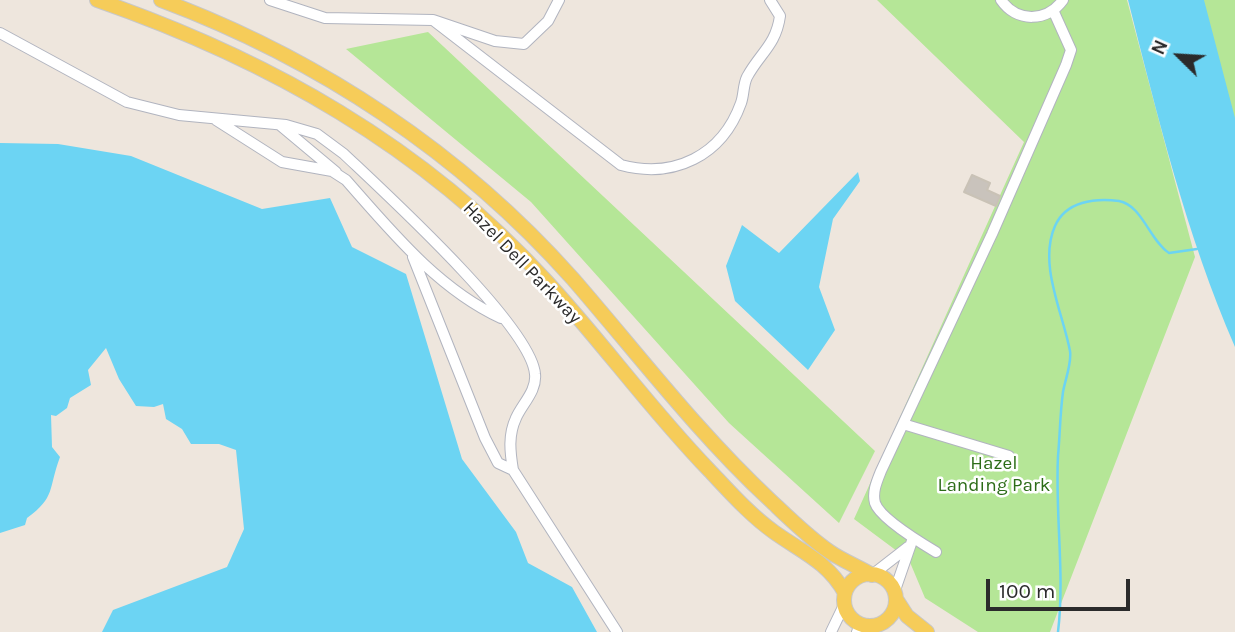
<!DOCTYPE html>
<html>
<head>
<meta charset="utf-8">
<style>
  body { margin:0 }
  #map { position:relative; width:1235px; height:632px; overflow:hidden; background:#eee6dd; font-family:Karla,sans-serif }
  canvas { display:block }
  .north { position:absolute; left:1144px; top:21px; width:70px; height:70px; -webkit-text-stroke:5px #fff; paint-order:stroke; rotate:294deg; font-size:19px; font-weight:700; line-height:28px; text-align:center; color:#2b2b2b }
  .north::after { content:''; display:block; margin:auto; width:24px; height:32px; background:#2b2b2b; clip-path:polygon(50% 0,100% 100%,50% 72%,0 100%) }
  .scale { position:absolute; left:986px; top:579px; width:144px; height:32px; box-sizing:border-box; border:4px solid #2b2b2b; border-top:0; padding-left:9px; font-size:21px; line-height:24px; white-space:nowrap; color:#2b2b2b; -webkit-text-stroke:5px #fff; paint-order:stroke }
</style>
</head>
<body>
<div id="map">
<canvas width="1235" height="632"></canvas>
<div class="north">N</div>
<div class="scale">100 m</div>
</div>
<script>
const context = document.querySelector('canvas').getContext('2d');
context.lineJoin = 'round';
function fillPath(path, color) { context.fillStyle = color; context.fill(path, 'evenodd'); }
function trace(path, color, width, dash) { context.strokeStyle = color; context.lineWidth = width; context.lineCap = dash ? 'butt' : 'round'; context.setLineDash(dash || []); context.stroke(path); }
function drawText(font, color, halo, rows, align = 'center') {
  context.font = font + ' Karla,sans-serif'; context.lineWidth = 5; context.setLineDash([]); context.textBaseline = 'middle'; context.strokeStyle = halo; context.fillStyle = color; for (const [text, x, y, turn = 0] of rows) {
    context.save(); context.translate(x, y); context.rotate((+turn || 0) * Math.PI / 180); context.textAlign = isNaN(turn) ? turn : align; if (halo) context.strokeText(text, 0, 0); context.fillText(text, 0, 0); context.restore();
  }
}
const green = new Path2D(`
  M877,0H1127L1195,257L1050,632H978L925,598L909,560L854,519L1024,142Z
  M1189,0H1235V173Z
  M428,32L875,451L839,523L729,423L531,202L346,49Z`);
const water = new Path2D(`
  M1128,0H1204L1235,118V347C1186,234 1158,118 1128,0Z
  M0,143L58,144L131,156L262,209L330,198L352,247L406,274L462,459L516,532L528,563L572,587L597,632H102L113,610L227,567L244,529L236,450L219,444H191L182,429L166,419L163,404L154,407L136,406L119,379L106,348L88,370L91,385L70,398L67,408L56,416L51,415L52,447L60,457C48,489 56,497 27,518L25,525L0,533Z
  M858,172L860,181L833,219L819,287L835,330L808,370L735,301L726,266L742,225L779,253Z`);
const stream = new Path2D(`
  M1058,632C1065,574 1055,514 1058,456C1060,435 1060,413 1063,392C1065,380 1072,363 1070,351C1063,313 1038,264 1055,226C1066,201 1095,198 1119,201C1142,205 1150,241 1169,253L1197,249`);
const building = new Path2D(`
  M972,175L990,183L987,190L1000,196L996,206L964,192Z`);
const minor = new Path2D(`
  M270,0L325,18L433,20L495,41L524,44L548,21L559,0
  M1001,0C1017,23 1047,22 1063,0
  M433,20L621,165C674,179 722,156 741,103C744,95 743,85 747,77C760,53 776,45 780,16L770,0
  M0,33L127,102L179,115L286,125L317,134L344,154C384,192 531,326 535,374C537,391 522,404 516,418C508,435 510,452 513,470L617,632
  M216,120L282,162L332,171L346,180C391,231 438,289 501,318
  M281,126L336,172
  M413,257L485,438L498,463L513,470
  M903,424L1009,456
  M936,552C921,543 880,518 875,503C872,492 877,481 881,471L992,234L1066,65L1071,50L1053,10
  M872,575L908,547
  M894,593L913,538
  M831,632L844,605
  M857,632L866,626`);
const major = new Path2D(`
  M97,0C267,59 423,146 546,281C602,342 651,410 709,470C729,491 750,515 774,532C802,552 828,562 845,593
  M161,0C319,59 461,153 573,279C638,354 698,433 770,500C789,518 809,538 830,552C843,561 859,567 872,575
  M844 600a26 26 0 1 1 52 0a26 26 0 1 1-52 0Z
  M896,599L907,616L927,632`);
const streetNames = [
  ["Hazel Dell Parkway",522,263,46]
];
const parkNames = [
  ["Hazel",994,464],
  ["Landing Park",994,486]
];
fillPath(green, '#b5e697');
fillPath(water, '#6cd4f3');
trace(stream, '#6cd4f3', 2.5);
fillPath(building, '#c9c3bc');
trace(building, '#c9c2b6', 2);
trace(minor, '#b1b4bf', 12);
trace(major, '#c8c8c8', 16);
trace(minor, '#fff', 10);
trace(major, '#f6cc59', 14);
drawText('19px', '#2b2b2b', '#fff', streetNames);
drawText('19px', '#2c6c17', '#fff', parkNames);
</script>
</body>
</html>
